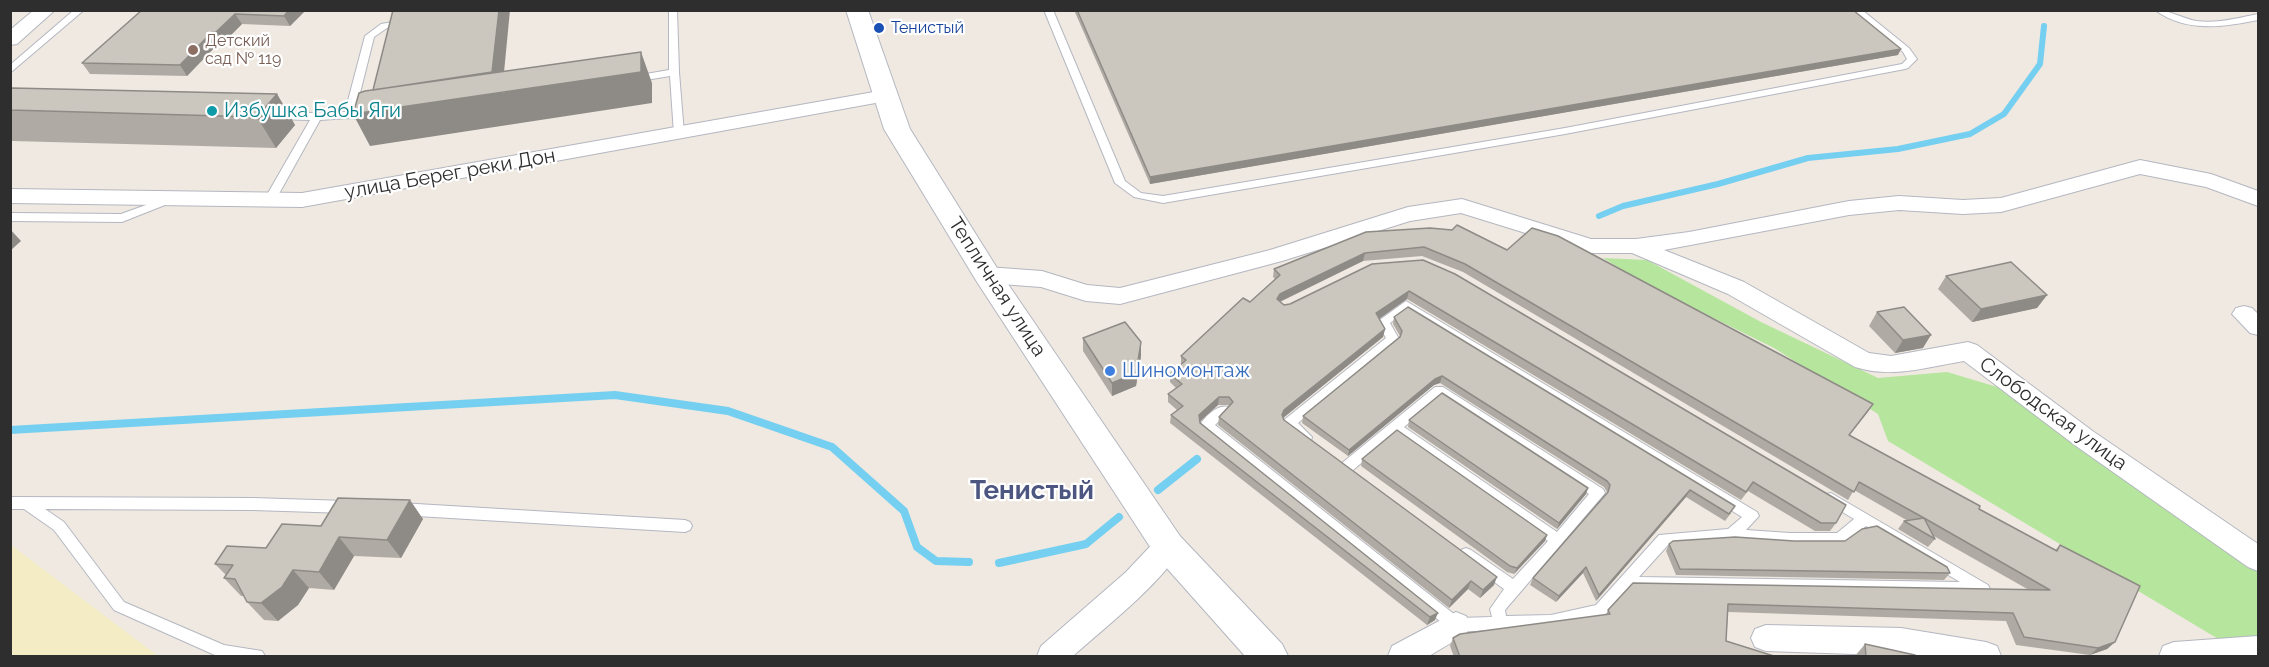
<!DOCTYPE html>
<html>
<head>
<meta charset="utf-8">
<style>
  body { margin:0 }
  #map { position:relative; width:2269px; height:667px; overflow:hidden; background:#efe9e1; font-family:Raleway,sans-serif }
  canvas { display:block }
  .frame { position:absolute; inset:0; border:12px solid #2e2e2e; pointer-events:none }
</style>
</head>
<body>
<div id="map">
<canvas width="2269" height="667"></canvas>
<div class="frame"></div>
</div>
<script>
const context = document.querySelector('canvas').getContext('2d');
context.lineJoin = 'round';
function fillPath(path, color) { context.fillStyle = color; context.fill(path, 'evenodd'); }
function trace(path, color, width, dash) { context.strokeStyle = color; context.lineWidth = width; context.lineCap = dash ? 'butt' : 'round'; context.setLineDash(dash || []); context.stroke(path); }
function drawText(font, color, halo, rows, align = 'center') {
  context.font = font + ' Raleway,sans-serif'; context.lineWidth = 4.5; context.setLineDash([]); context.textBaseline = 'middle'; context.strokeStyle = halo; context.fillStyle = color; for (const [text, x, y, turn = 0] of rows) {
    context.save(); context.translate(x, y); context.rotate((+turn || 0) * Math.PI / 180); context.textAlign = isNaN(turn) ? turn : align; if (halo) context.strokeText(text, 0, 0); context.fillText(text, 0, 0); context.restore();
  }
}
const green = new Path2D(`
  M1603,258L1647,260L1761,322L1878,378L1947,372L2014,392L2180,519L2258,560V637L2220,640L1888,441L1878,414L1774,348L1645,284Z`);
const sand = new Path2D(`
  M10,545H11L158,656H11Z`);
const streamFar1 = new Path2D(`
  M1599,216L1623,206L1718,184L1808,158L1898,149L1970,134L2004,114L2040,64L2044,26`);
const stream = new Path2D(`
  M10,430L615,395L728,411L832,447L904,511L917,547L936,561L969,562
  M1158,490L1197,459
  M999,563L1086,544L1119,517`);
const service = new Path2D(`
  M74,10H84L10,73V65Z
  M669,10H677L679,72L684,134L679,137L674,134L670,76L634,82L629,79L634,76L669,70Z
  M1044,10H1053L1125,181L1141,193L1163,196L1565,128L1902,64L1907,59L1903,52L1852,10H1862L1909,48L1917,59L1908,68L1905,69L1565,134L1163,203L1134,197L1115,183Z
  M2155,10C2170,10 2181,18 2196,21C2217,24 2238,18 2258,14V20C2224,27 2186,33 2155,10Z
  M405,20L408,21V25L387,28L374,37L355,113L372,116V120L349,118L320,120L280,192L273,202H265L264,200L310,120L275,119L270,116L271,114L345,112L365,36L381,24Z
  M171,196L176,199L175,201L122,222L10,221V213L121,214Z
  M1406,301L1757,512L1759,516L1746,530L1790,533H1837L1854,519L1826,502L1824,498L1826,494L1831,493L1988,585L1990,589L1988,593L1983,595L1628,589L1605,615L1600,616L1551,627L1456,632L1451,630L1201,429L1200,425C1205,416 1218,404 1228,407L1230,410L1215,425L1459,618L1492,617L1490,609L1504,589L1461,558L1459,554L1461,550L1466,548L1471,550L1513,579L1548,541L1395,434L1352,471L1347,472L1342,471L1340,467L1342,463L1435,387H1443L1603,489L1605,493L1505,610L1506,616L1551,615L1596,605L1659,535L1728,529L1742,517L1406,311L1390,323L1399,339L1397,342L1298,423L1312,437L1311,441C1300,444 1288,431 1283,423L1284,420L1386,338L1377,322ZM1440,397L1589,494L1557,532L1404,427ZM1866,526L1960,582L1639,577L1668,545L1731,541L1790,545H1840L1845,543Z
  M10,497L253,498L346,501L351,503L353,507L351,511L346,513L253,510L45,509L64,522L124,602L224,645L262,651L265,656H217L114,610L54,530L24,509H10Z
  M400,503L685,520L690,522L692,526L690,530L685,532L400,515L395,513L393,509L395,505Z`);
const minor = new Path2D(`
  M34,10H55L17,44L10,45V30Z
  M885,90L892,92L895,96L892,100L302,207L10,203V189L302,193Z
  M2140,160L2211,174L2258,191V206L2206,187L2140,174L2001,212L1963,214L1899,210L1849,215L1664,250L1744,282L1869,353L1891,356L1968,342L1977,345L2094,432L2258,544V571L2248,567L2076,446L1964,361C1927,367 1892,379 1855,367L1728,294L1632,253H1590L1461,213L1410,221L1282,261L1120,304L1086,301L1041,287L987,283L979,281L976,275L979,269L987,267L1042,271L1087,285L1120,288L1270,250L1408,207L1462,199L1591,239H1636L1689,232L1849,201L1899,196L1963,200L2001,198Z
  M2244,306L2252,308L2258,314V335L2250,333L2232,314L2236,308Z
  M1168,534L1178,538L1182,546C1165,581 1103,629 1073,656H1037L1041,646L1126,572L1158,538Z
  M1456,612L1466,616L1471,625L1466,634L1429,656H1388L1392,646Z
  M1766,625L1901,628L1986,642L1997,646L2001,656H1913L1766,651L1755,647L1751,638L1755,629Z
  M2258,636V656H2159L2163,646L2174,642Z`);
const tertiary = new Path2D(`
  M846,10H868L910,129L997,268L1180,536L1282,644L1288,656H1245L1156,556L977,282L884,129Z`);
const wall = new Path2D(`
  M142,10H306L290,26L242,24L223,43H219L187,76L90,74L82,63Z
  M1074,10H1853L1898,55L1150,184Z
  M10,89L277,94L295,125L276,148L12,141L10,140Z
  M1366,232L1507,250L1873,404L1849,435L1979,509L2055,550L2060,545L2115,642L2107,649L2090,655L2016,645L2006,621L1728,612L1726,641L1777,657H1454L1450,646L1453,638L1606,615L1608,610L2029,590L1932,535L1935,539L1928,547L1898,529L1904,521H1908L1854,490L1848,500L1463,272L1422,256L1363,261L1280,302L1284,305L1290,304L1372,264L1836,523L1830,531H1815L1748,491L1741,500L1407,299L1379,318L1385,329L1383,337L1283,418L1284,420L1494,585L1480,598L1468,589L1449,608L1218,425L1219,417L1229,406L1228,405H1218L1200,422L1435,620L1427,625L1170,423L1171,415L1177,410L1168,402V394L1176,388L1170,382V374L1181,365V356L1250,302L1275,279L1273,277L1274,269Z
  M1946,276L2047,295L2037,308L1972,322L1938,289Z
  M1877,312L1923,348L1895,353L1869,326Z
  M1394,317L1731,513L1725,521L1686,497L1596,601L1583,573L1556,602L1530,585L1533,578L1607,493V492L1604,487L1440,383L1434,385L1348,456L1302,423L1303,416L1400,336L1393,324Z
  M1083,338L1141,342V356L1136,386L1112,396L1083,351Z
  M1409,420L1588,488L1586,494L1557,529L1408,427Z
  M1362,459L1547,535L1545,541L1514,574L1507,572L1361,466Z
  M423,519L401,558L354,556L334,590L309,588L298,605L278,621L264,620L247,602L244,596H241L224,578L226,575L215,564L266,548L321,526Z
  M1669,544L1950,573L1944,580L1676,575L1666,551Z
  M1865,644L1915,657L1855,656Z`);
const shadedWall = new Path2D(`
  M289,10H306L290,26L284,16Z
  M499,10H510L502,93L641,52L652,83V103L370,146L353,114Z
  M235,14L242,24L223,43L216,32Z
  M212,32L219,43L187,76L180,65Z
  M1901,49L1898,55L1150,184V177Z
  M277,94L295,125L276,148L257,117Z
  M10,229L21,241L10,251Z
  M1365,253L1363,261L1279,302L1277,299L1280,294Z
  M1409,291L1407,299L1375,322L1376,313Z
  M2047,295L2037,308L1972,322L1981,309Z
  M1385,329L1383,337L1283,418L1282,415L1284,410Z
  M1931,335L1923,348L1895,353L1903,340Z
  M1141,342V356L1136,386L1112,396V383Z
  M1442,376L1440,383L1434,385L1348,456L1349,450L1435,379Z
  M1219,397L1218,405L1198,423L1199,415Z
  M1873,404L1867,413L1843,443L1849,435Z
  M1588,488L1586,494L1557,529L1559,523Z
  M1690,490L1686,497L1596,601L1599,595Z
  M410,500L423,519L401,558L387,540Z
  M1547,535L1545,541L1514,574L1517,568Z
  M339,537L354,556L334,590L319,572Z
  M1586,567L1583,573L1556,602L1559,596Z
  M293,570L309,588L298,605L278,621L261,603Z
  M1497,577L1494,585L1480,598L1483,590Z
  M1471,581L1468,589L1449,608L1452,600Z
  M1438,613L1435,620L1427,625L1430,617Z
  M2115,642L2107,649L2090,655L2098,648Z`);
const building = new Path2D(`
  M142,10H289L284,16L235,14L216,32H212L180,65L82,63Z
  M393,10H499L492,72L373,90Z
  M1077,10H1853L1901,49L1150,177Z
  M641,52V72L353,114L359,93L365,91Z
  M12,88L277,94L257,117L10,110V89Z
  M1457,225L1507,250L1532,228L1558,236L1873,404L1849,435L1980,506L1979,509L2057,551L2060,545L2140,586L2115,642L2098,648L2024,637L2013,613L1728,604L1726,641L1777,657H1460L1453,638L1460,634L1610,614L1608,610L1633,583L2050,590L1924,518L1935,539L1904,521L1924,518L1859,482L1854,492L1465,264L1424,247L1365,253L1280,294L1277,299L1284,305L1290,304L1372,264L1423,260L1455,274L1846,505L1836,523H1821L1753,482L1746,492L1409,291L1376,313L1385,329L1284,410L1282,415L1284,420L1497,577L1483,590L1471,581L1452,600L1219,417L1233,402L1229,397H1219L1199,415L1200,423L1438,613L1430,617L1171,415L1183,406L1168,394L1182,384L1170,374L1186,360L1181,356L1243,298L1250,302L1280,275L1274,269L1366,232L1430,228L1452,230Z
  M2011,262L2047,295L1981,309L1946,276Z
  M1408,307L1735,506L1729,514L1690,490L1599,595L1586,567L1559,596L1533,578L1608,492L1610,485L1607,481L1442,376L1435,379L1349,450L1303,416L1400,337L1402,331L1394,317Z
  M1904,307L1931,335L1903,340L1877,312Z
  M1125,322L1141,342L1136,373L1112,383L1083,338Z
  M1442,393L1588,488L1559,523L1409,420Z
  M1397,430L1547,535L1517,568L1510,566L1362,459Z
  M338,498L410,500L387,540L339,537L319,572L293,570L282,587L261,603L247,602L235,579L224,578L233,565L215,564L227,546L266,548L282,524L321,526Z
  M1877,526L1947,567L1950,573L1680,569L1669,544L1673,541L1735,537L1794,541H1845L1862,529Z
  M1865,644L1915,655V657H1866Z`);
const markers = [
  [879,28,6,"#1a4fb4"],
  [193,50,6,"#8d6e63"],
  [212,111,6,"#0f9aa8"],
  [1110,371,6,"#3f7fe0"]
];
const farTransitnames = [
  ["Тенистый",891,28]
];
const farEducationnames = [
  ["Детский",205,41],
  ["сад № 119",205,59]
];
const cultureNames = [
  ["Избушка Бабы Яги",224,111]
];
const streetNames = [
  ["улица Берег реки Дон",450,174,-10],
  ["Тепличная улица",997,287,57],
  ["Слободская улица",2053,414,36]
];
const shopNames = [
  ["Шиномонтаж",1122,371]
];
const districtNames = [
  ["Тенистый",1032,491]
];
fillPath(green, '#b6e59e');
fillPath(sand, '#f3ecc5');
trace(streamFar1, '#75cff0', 6);
trace(stream, '#75cff0', 8);
trace(service, '#b4b7c1', 2);
trace(minor, '#b4b7c1', 2);
trace(tertiary, '#b4b7c1', 2);
fillPath(service, '#fff');
fillPath(minor, '#fff');
fillPath(tertiary, '#fff');
fillPath(wall, '#afaba4');
fillPath(shadedWall, '#8e8b86');
fillPath(building, '#cbc7bf');
trace(building, '#8e8b86', 1.5);
for (const [x, y, r, color] of markers) { const dot = new Path2D(); dot.arc(x, y, r, 0, 2 * Math.PI); context.fillStyle = color; context.fill(dot); trace(dot, '#fff', 2); }
drawText('16px', '#164399', '#fff', farTransitnames, 'left');
drawText('16px', '#785e54', '#fff', farEducationnames, 'left');
drawText('20px', '#0d838f', '#fff', cultureNames, 'left');
drawText('20px', '#2e2e2e', '#fff', streetNames);
drawText('20px', '#366cbe', '#fff', shopNames, 'left');
drawText('bold 26px', '#4d5680', '#fff', districtNames);
</script>
</body>
</html>
